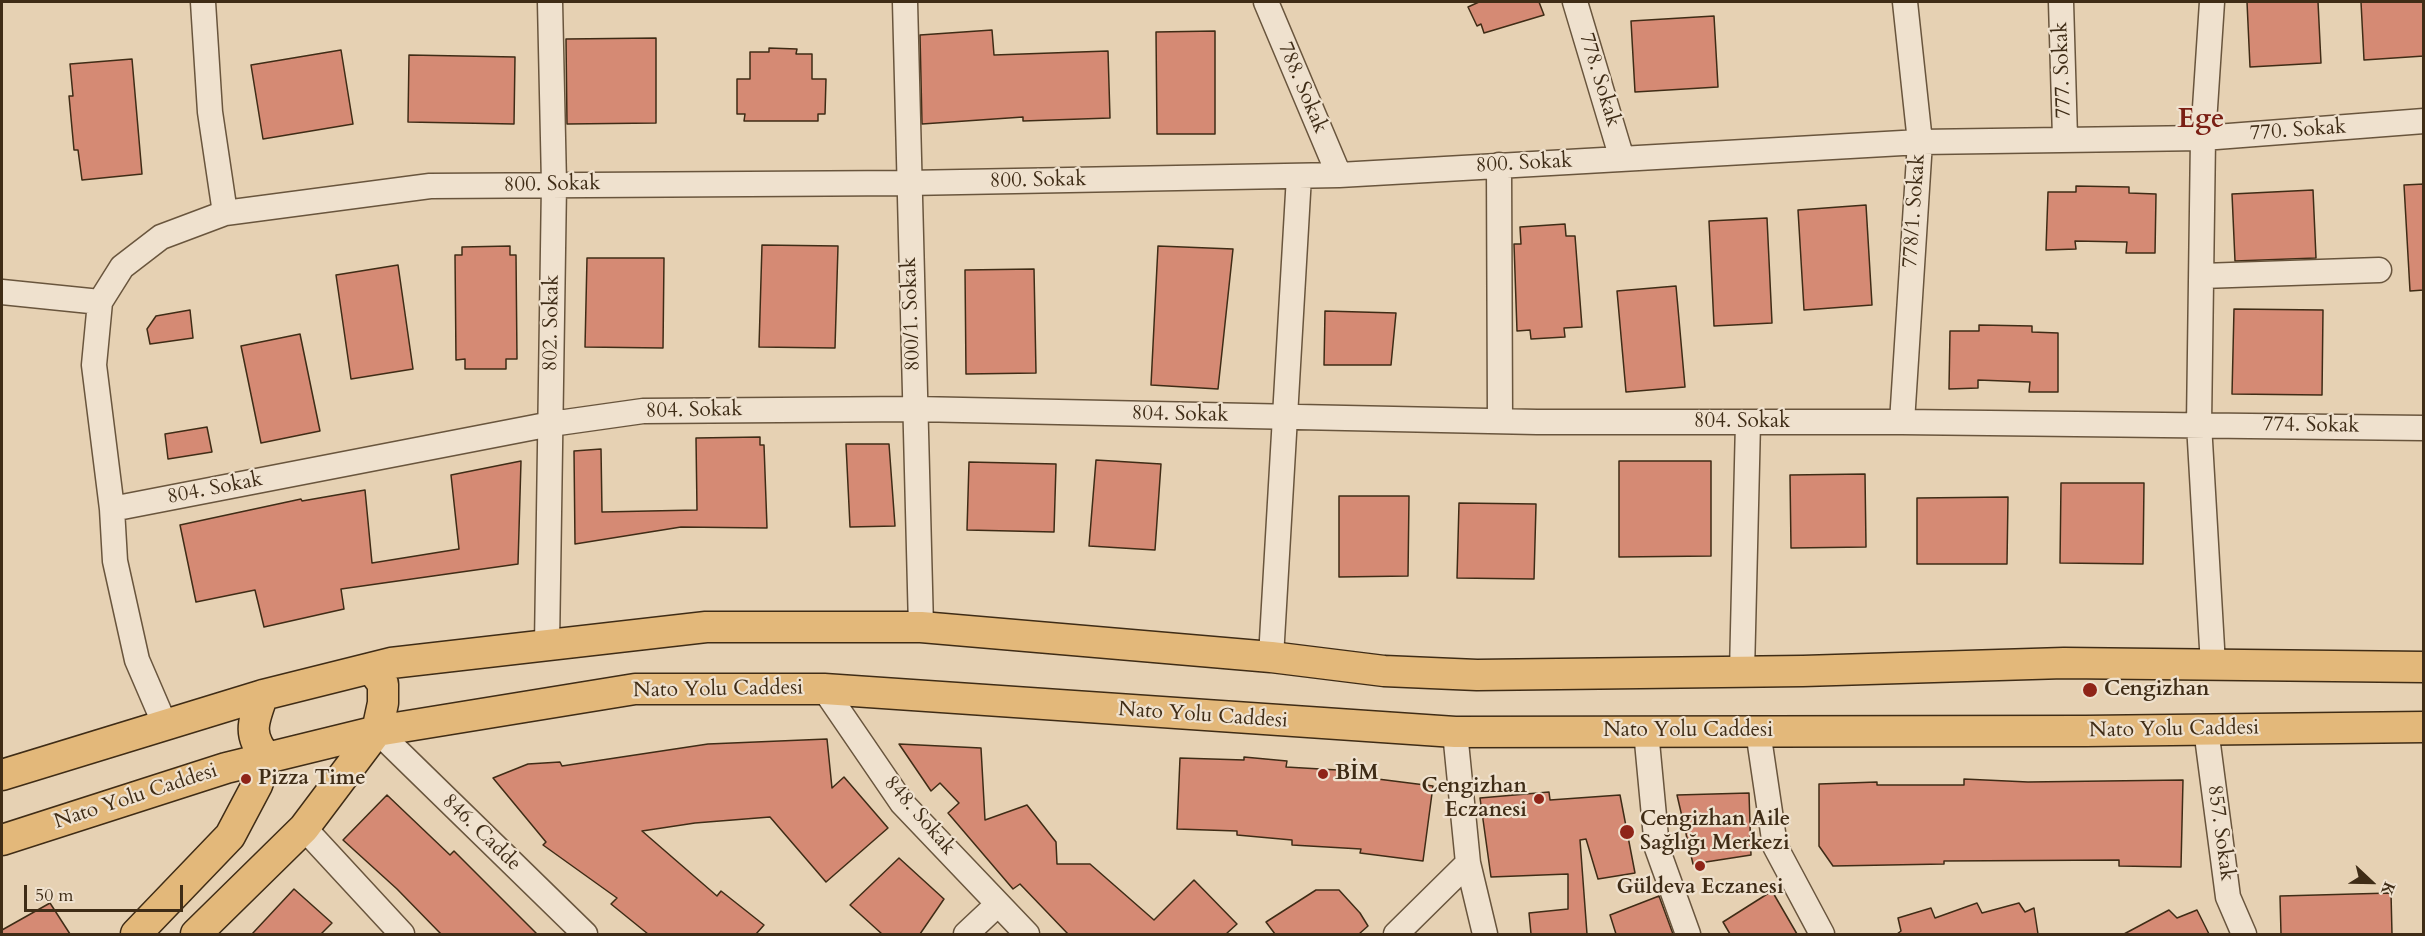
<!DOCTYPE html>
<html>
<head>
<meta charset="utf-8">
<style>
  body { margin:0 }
  #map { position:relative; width:2425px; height:936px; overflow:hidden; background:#e6d1b3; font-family:Cardo,serif }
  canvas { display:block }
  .frame { position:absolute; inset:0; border:3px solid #3f2c16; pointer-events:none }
  .north { position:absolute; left:2341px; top:852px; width:60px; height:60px; -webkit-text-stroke:4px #efe1ce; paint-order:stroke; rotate:112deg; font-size:16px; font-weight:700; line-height:24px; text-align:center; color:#3f2c16 }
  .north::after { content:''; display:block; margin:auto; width:21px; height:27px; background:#3f2c16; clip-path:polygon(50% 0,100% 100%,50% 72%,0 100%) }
  .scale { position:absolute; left:24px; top:885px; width:159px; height:27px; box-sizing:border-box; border:3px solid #3f2c16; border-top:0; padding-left:8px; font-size:18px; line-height:21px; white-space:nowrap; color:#3f2c16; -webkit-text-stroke:4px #efe1ce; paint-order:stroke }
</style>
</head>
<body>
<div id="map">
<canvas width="2425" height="936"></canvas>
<div class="frame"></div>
<div class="north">K</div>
<div class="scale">50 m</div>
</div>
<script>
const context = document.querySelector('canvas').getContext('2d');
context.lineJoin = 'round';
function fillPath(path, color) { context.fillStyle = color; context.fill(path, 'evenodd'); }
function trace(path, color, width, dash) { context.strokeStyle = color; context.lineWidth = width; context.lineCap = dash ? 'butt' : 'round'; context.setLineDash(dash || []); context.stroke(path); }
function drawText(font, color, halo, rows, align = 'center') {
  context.font = font + ' Cardo,serif'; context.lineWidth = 4.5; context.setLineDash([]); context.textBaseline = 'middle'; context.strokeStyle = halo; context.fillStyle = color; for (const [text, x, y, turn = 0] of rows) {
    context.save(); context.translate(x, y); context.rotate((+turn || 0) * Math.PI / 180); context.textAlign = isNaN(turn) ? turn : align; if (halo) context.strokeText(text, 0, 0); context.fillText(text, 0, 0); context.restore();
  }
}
const building = new Path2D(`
  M1479,2H1539L1544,15L1484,33L1481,24L1477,26L1468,7Z
  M2247,2H2318L2321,63L2250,67Z
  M2361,2H2424V56L2364,60Z
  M1714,16L1718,87L1635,92L1631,21Z
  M992,30L994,55L1108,51L1110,118L1023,121V117L922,124L920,35Z
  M1215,31V134H1157L1156,32Z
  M656,38V123L567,124L566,39Z
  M769,48L797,49L796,54H812V79H826L825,114H818V121H744L745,114H737V79H750V52H769Z
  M341,50L353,124L263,139L251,65Z
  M409,55L515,57L514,124L408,122Z
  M132,59L142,174L82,180L78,150H74L69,96H73L70,64Z
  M2424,184V290L2410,291L2404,185Z
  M2076,186L2129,187V193L2156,194L2155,253H2126L2127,242L2075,241L2076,249L2046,250L2048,192H2076Z
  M2313,190L2316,258L2235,261L2232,194Z
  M1866,205L1872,305L1804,310L1798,210Z
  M1767,218L1772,323L1714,326L1709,221Z
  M1565,224L1566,236H1575L1582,327L1564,328L1565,337L1531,339L1530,330L1517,331L1514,244H1521L1520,227Z
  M762,245L838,246L835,348L759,347Z
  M510,246V255H516L517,359H506V369H465V359L456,360L455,255H462V247Z
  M1158,246L1233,249L1218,389L1151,385Z
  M587,258H664L663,348L585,347Z
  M398,265L413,369L351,379L336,275Z
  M1034,269L1036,373L966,374L965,270Z
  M1676,286L1685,387L1626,392L1617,291Z
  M2234,309L2323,310L2322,395L2232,394Z
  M190,310L193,338L150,344L147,329L156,316Z
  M1325,311L1396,313L1391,365H1324Z
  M1979,325L2032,326V332L2058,333V392H2029L2030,382L1978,380V388L1949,389L1950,331H1979Z
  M300,334L320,431L261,443L241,346Z
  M207,427L212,452L168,459L165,434Z
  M760,437V445H764L767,528L681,527L575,544L574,451L601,449L602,512L697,510L696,438Z
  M846,444H889L895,526L850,527Z
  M1096,460L1161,464L1155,550L1089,546Z
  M521,461L518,564L341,589L344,609L264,627L255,590L196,602L180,525L301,499L302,501L365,490L372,563L459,549L451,475Z
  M1619,461H1711V556L1619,557Z
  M969,462L1056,464L1054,532L967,530Z
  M1865,474L1866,547L1791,548L1790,475Z
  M2061,483H2144L2143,564L2060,563Z
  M1339,496H1409L1408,576L1339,577Z
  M2008,497L2007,564H1917V498Z
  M1459,503L1536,504L1534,579L1457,578Z
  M827,739L832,788L844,777L888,828L826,882L770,817L695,823L642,831L717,896L721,891L764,925L756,934H648L611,904L617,898L543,845L546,842L493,778L528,764L560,762L562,766L708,744Z
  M899,744L981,748L985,820L1027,805L1056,842L1057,864H1090L1154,920L1194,880L1237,924L1226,934H1068L1020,884L1013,889L948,813L959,803L940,783L931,791Z
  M1244,757L1287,761L1286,767L1355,771L1354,776L1433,786L1423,861L1360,853L1361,849L1292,845V840L1237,835V831L1177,829L1180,758L1244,760Z
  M1964,779L2028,782L2183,780L2181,867L2119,866V860L1944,861V864L1833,866L1819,846V784L1877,782V785H1964Z
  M1549,792L1550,800L1620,795L1635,873L1598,879L1586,839L1580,840L1587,934H1531L1529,913L1568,909V874L1491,877L1480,798Z
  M1749,793L1751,855L1693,864L1677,795Z
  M387,795L450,855L454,851L537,934H441L397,889L343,840Z
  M899,858L944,899L920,934H882L850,905Z
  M294,889L332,923L321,934H252Z
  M1316,890H1339L1360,913L1368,926L1359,934H1275L1266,922Z
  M1772,891L1797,934H1730L1723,922Z
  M2391,893L2392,934H2281L2280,896Z
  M1659,896L1673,934H1616L1610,915Z
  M50,903L70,934H2V930Z
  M1977,903L1982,913L2019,903L2025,912L2034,908L2038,934H1897L1901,931L1898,918L1931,908L1935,918Z
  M2169,910L2177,918L2197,910L2209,934H2124Z`);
const minor = new Path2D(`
  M203,2L210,112L225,213
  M905,2L921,627
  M1266,2L1339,175
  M1575,2L1622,159
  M2061,2L2065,138
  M2212,2L2203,138L2199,424L2213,665
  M1499,165L1500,421
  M2202,276L2379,270
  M2,292L100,302
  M1902,422L1920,142L1905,2
  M112,509L551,424L643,411L915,409L1537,422H1902L2424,428
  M547,645L554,184L550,2
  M1271,657L1299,176
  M1742,672L1748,422
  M824,689L902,803L1027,934
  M165,725L137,660L115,561L112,509L94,365L100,302L122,267L161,237L225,213L430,186L907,183L1339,175L1920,142L2203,138L2424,121
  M2206,729L2228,897L2244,934
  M377,731L585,934
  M1646,731L1657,848L1688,934
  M1758,731L1775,846L1822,934
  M1455,732L1468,863L1485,934
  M304,828L402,934
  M966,934L998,904
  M1396,934L1468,863`);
const major = new Path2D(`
  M2,775L263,695L391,663L706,627H921L1271,657L1384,671L1477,675L1803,671L2064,663L2424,667
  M2,840L226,768L377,731L635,689H824L1455,732L2086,731L2424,727
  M136,934L230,836L257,785L267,758C247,735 253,722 263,695
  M196,934L304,828L377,731L383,703V684L371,668`);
const markers = [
  [2090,690,8,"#8f2418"],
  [1323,774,6,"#8f2418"],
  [246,779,6,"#8f2418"],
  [1539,799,6,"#8f2418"],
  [1627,832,8,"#8f2418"],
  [1700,866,6,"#8f2418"]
];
const streetNames = [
  ["777. Sokak",2063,70,-92],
  ["778. Sokak",1599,80,73],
  ["788. Sokak",1302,88,67],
  ["770. Sokak",2298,131,-4],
  ["800. Sokak",1524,164,-3],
  ["800. Sokak",1038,181,-1],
  ["800. Sokak",552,185,-1],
  ["778/1. Sokak",1915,211,-86],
  ["800/1. Sokak",912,314,-92],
  ["802. Sokak",552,323,-89],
  ["804. Sokak",694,411,-1],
  ["804. Sokak",1180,415,1],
  ["804. Sokak",1742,422],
  ["774. Sokak",2311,426,1],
  ["804. Sokak",215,489,-11],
  ["Nato Yolu Caddesi",718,690,-1],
  ["Nato Yolu Caddesi",1203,716,4],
  ["Nato Yolu Caddesi",2174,730,-1],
  ["Nato Yolu Caddesi",1688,731],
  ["Nato Yolu Caddesi",136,797,-18],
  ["848. Sokak",919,816,49],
  ["846. Cadde",481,833,44],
  ["857. Sokak",2220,833,82]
];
const poiNames = [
  ["Cengizhan",2104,690],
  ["BİM",1335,774],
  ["Pizza Time",258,779],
  ["Cengizhan",1527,787,"right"],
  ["Eczanesi",1527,811,"right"],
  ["Cengizhan Aile",1640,820],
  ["Sağlığı Merkezi",1640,844],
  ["Güldeva Eczanesi",1700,888,"center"]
];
const districtNames = [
  ["Ege",2201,121]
];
fillPath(building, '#d58a74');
trace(building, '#3f2c16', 1.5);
trace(minor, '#69553d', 27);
trace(major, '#3f2c16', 33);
trace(minor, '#efe1ce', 24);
trace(major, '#e3b87a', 30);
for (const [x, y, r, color] of markers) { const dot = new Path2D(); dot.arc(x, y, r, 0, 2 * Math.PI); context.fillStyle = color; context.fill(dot); trace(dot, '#efe1ce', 2); }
drawText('21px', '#3f2c16', '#efe1ce', streetNames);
drawText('bold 21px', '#3f2c16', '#efe1ce', poiNames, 'left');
drawText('bold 27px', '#7a1f14', '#efe1ce', districtNames);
</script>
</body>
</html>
